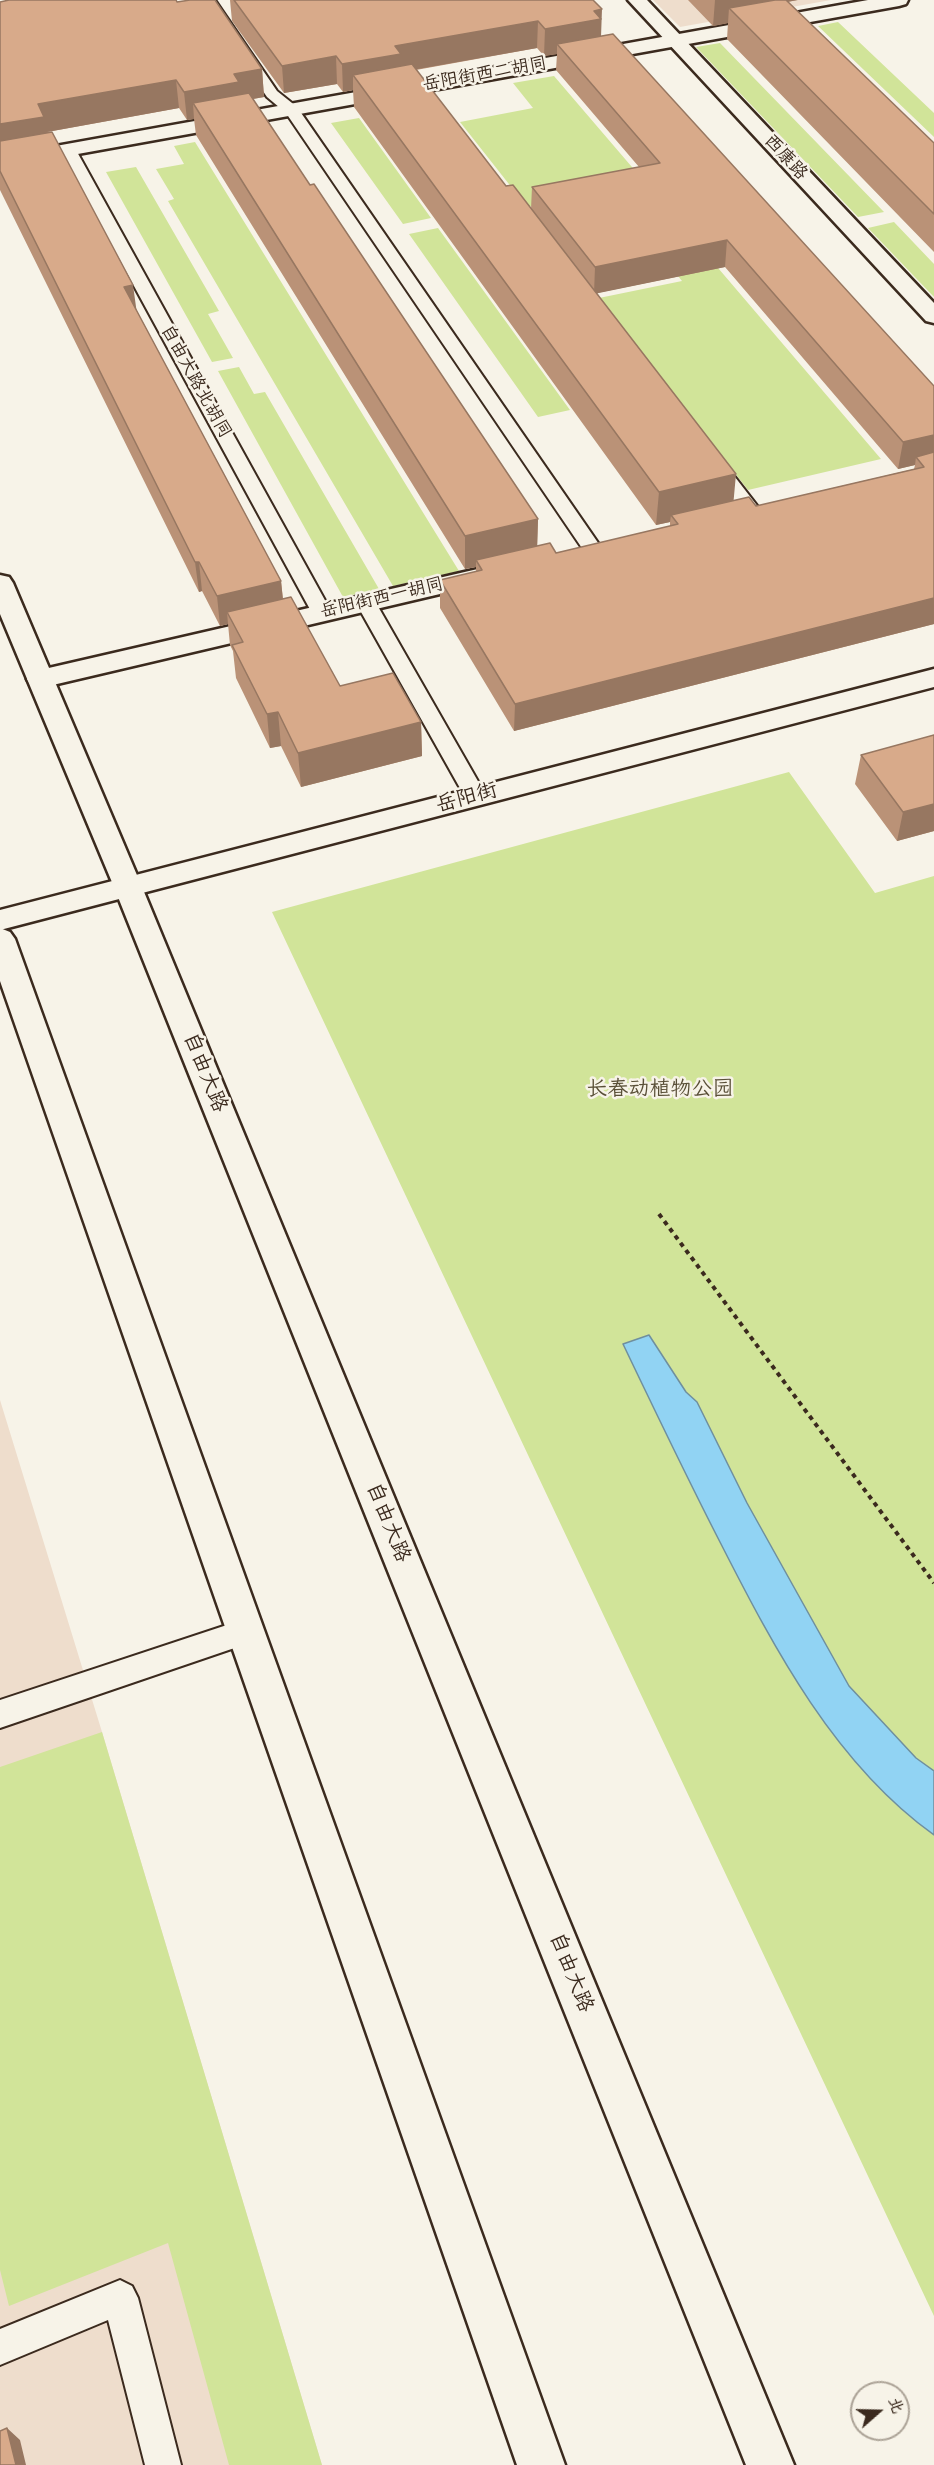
<!DOCTYPE html>
<html>
<head>
<meta charset="utf-8">
<style>
  body { margin:0 }
  #map { position:relative; width:934px; height:2465px; overflow:hidden; background:#f7f3e8; font-family:Mynerve,"LXGW WenKai TC",sans-serif }
  canvas { display:block }
  .north { position:absolute; left:850px; top:2381px; width:60px; height:60px; box-sizing:border-box; background:#f7f3e8; border:2px solid #aca397; border-radius:50%; rotate:70deg; font-size:16px; font-weight:700; line-height:24px; text-align:center; color:#3b2a1e }
  .north::after { content:''; display:block; margin:auto; width:21px; height:27px; background:#3b2a1e; clip-path:polygon(50% 0,100% 100%,50% 72%,0 100%) }
</style>
</head>
<body>
<div id="map">
<canvas width="934" height="2465"></canvas>
<div class="north">北</div>
</div>
<script>
const context = document.querySelector('canvas').getContext('2d');
context.lineJoin = 'round';
function fillPath(path, color) { context.fillStyle = color; context.fill(path, 'evenodd'); }
function trace(path, color, width, dash) { context.strokeStyle = color; context.lineWidth = width; context.lineCap = dash ? 'butt' : 'round'; context.setLineDash(dash || []); context.stroke(path); }
function drawText(font, color, halo, rows, align = 'center') {
  context.font = font + ' Mynerve,"LXGW WenKai TC",sans-serif'; context.lineWidth = 5; context.setLineDash([]); context.textBaseline = 'middle'; context.strokeStyle = halo; context.fillStyle = color; for (const [text, x, y, turn = 0] of rows) {
    context.save(); context.translate(x, y); context.rotate((+turn || 0) * Math.PI / 180); context.textAlign = isNaN(turn) ? turn : align; if (halo) context.strokeText(text, 0, 0); context.fillText(text, 0, 0); context.restore();
  }
}
const built = new Path2D(`
  M653,0H831L680,27Z
  M0,1400L102,1732L322,2465H0Z`);
const green = new Path2D(`
  M838,22L934,113V137L818,26Z
  M720,43L884,212L858,217L696,47Z
  M554,76L697,243L608,191L527,207L460,122L533,108L513,83Z
  M359,118L431,218L403,224L331,123Z
  M195,142L459,571L393,586L168,201L174,199L156,169L184,164L174,146Z
  M136,167L219,311L208,314L233,358L212,362L106,172Z
  M894,222L934,264V297L868,228Z
  M438,228L570,410L538,417L409,234Z
  M701,248L881,459L748,490L599,298L682,281L662,256Z
  M239,367L254,394L265,392L379,589L343,597L218,371Z
  M789,772L875,893L934,876V2316L272,912Z
  M102,1732L322,2465H229L168,2243L9,2306L0,2270V1767Z`);
const water = new Path2D(`
  M649,1335L686,1392L697,1402L747,1503L849,1686L916,1758L934,1771V1835C835,1764 775,1650 721,1544C687,1478 655,1411 623,1344Z`);
const path = new Path2D(`
  M659,1214L934,1583`);
const lane = new Path2D(`
  M201,0H215L277,91L297,107L603,550L600,554H586L286,113L267,97Z
  M68,145L76,150L332,613L329,617L322,619L315,617L312,613L60,150Z
  M714,457L721,459L759,508L762,512L759,516H745L707,467L705,463L707,459Z
  M366,597L373,599L376,603L487,797L484,802L476,804L468,802L465,797L356,603L359,599Z
  M245,1619L255,1623L260,1632L255,1641L0,1728V1700Z
  M120,2280L132,2286L138,2298L181,2465H145L108,2320L0,2365V2329Z`);
const street = new Path2D(`
  M868,0H908L906,4L899,6L0,168V156Z
  M482,568L491,570L495,576L491,582L40,688L31,685L27,679L31,673L40,670Z`);
const secondary = new Path2D(`
  M628,0H647L934,303V323L926,321Z
  M934,669V687L0,930V910Z`);
const primary = new Path2D(`
  M0,575L9,577L13,583L142,887L794,2465H746L114,887L0,614Z
  M0,928L10,932L15,939L565,2465H517L0,981Z`);
const wall = new Path2D(`
  M230,0H593L601,37L934,386V624L514,731L440,608V580L476,572V567L465,569L196,135L194,119L187,120L179,108L47,132L137,311L281,581L283,599L340,686L421,722L422,756L301,787L281,746L270,748L236,678L233,651L230,645L228,624L220,626L202,591L199,592L0,190V2H177L262,69L264,97L253,99L310,185L538,519L537,546L556,553L670,526V522L656,525L354,107L353,90L343,92L337,84L284,93L232,21ZM537,48L544,56L557,54L556,70L639,167L532,187L531,209L506,186L416,70ZM725,267L898,469L915,465L914,469L756,506L733,500L597,293Z
  M688,0H797L788,2L934,143V252L727,39L728,23L713,26Z
  M934,735V831L897,841L855,784L861,755Z`);
const shadedWall = new Path2D(`
  M715,0H798L768,5L729,8L728,23L713,26Z
  M602,9L601,37L557,44V54L544,56L545,29L594,11Z
  M538,21L537,48L401,72L353,75V90L343,92L342,64L395,46Z
  M336,56L337,84L284,93L282,66Z
  M262,69L264,97L241,101L193,103L194,119L187,120L184,92L234,74Z
  M176,80L179,108L47,132L49,145L0,154V124L38,104Z
  M727,240L725,267L594,294L595,267Z
  M133,285L137,314L124,287Z
  M934,435V458L916,457L915,465L898,469L903,442Z
  M736,474L733,507L671,515L670,522L656,525L659,492Z
  M538,519L537,553L476,560V567L465,569V536Z
  M195,562H199L202,591L199,592Z
  M281,581L284,611L227,612L228,624L220,626L217,596Z
  M934,598V624L514,731L515,704Z
  M278,712L281,746L270,748L267,714Z
  M421,722L422,756L301,787L298,753Z
  M934,804V831L897,841L903,812Z
  M7,2428L20,2440L26,2465H16Z`);
const building = new Path2D(`
  M9,0H176L177,2L190,0H215L262,69L234,74L239,82L184,92L176,80L38,104L44,117L0,124V2Z
  M234,0H593L602,9L594,11L601,19L545,29L538,21L395,46L401,54L342,64L336,56L282,66Z
  M775,0H786L934,143V214L729,8Z
  M613,34L934,386V435L903,442L727,240L595,267L532,187L660,163L557,44Z
  M412,64L506,186L513,185L736,474L659,492L353,75Z
  M249,93L310,185L314,184L538,519L465,536L193,103Z
  M52,132L133,285L124,287L281,581L217,596L199,562H195L0,171V141Z
  M934,452V598L515,704L440,580L482,570L476,560L550,543L556,553L678,524L671,515L749,497L756,506L924,467L916,457Z
  M291,597L340,686L393,673L421,722L298,753L278,712L267,714L232,645L243,642L227,612Z
  M934,735V804L903,812L861,755Z
  M7,2428L16,2465H0V2431Z`);
const farStreetnames = [
  ["岳阳街西二胡同",485,75,-10],
  ["西康路",785,158,47],
  ["自由大路北胡同",195,382,61],
  ["岳阳街西一胡同",382,599,-13]
];
const streetNames = [
  ["岳阳街",467,799,-15],
  ["自由大路",204,1073,68],
  ["自由大路",387,1523,68],
  ["自由大路",570,1973,68]
];
const parkNames = [
  ["长春动植物公园",660,1091]
];
fillPath(built, '#edc');
fillPath(green, '#d1e499');
fillPath(water, '#91d3f3');
trace(water, '#6f8f9e', 1.5);
trace(lane, '#3b2a1e', 4);
trace(street, '#3b2a1e', 5);
trace(secondary, '#3b2a1e', 5);
trace(primary, '#3b2a1e', 5);
trace(path, '#3b2a1e', 4, [4.5, 4.5]);
fillPath(lane, '#f7f3e8');
fillPath(street, '#f7f3e8');
fillPath(secondary, '#f7f3e8');
fillPath(primary, '#f7f3e8');
fillPath(wall, '#ba9277');
fillPath(shadedWall, '#977761');
fillPath(building, '#d8aa8a');
trace(building, '#977761', 1.5);
drawText('18px', '#3b2a1e', '#f7f3e8', farStreetnames);
drawText('21px', '#3b2a1e', '#f7f3e8', streetNames);
drawText('21px', '#594f37', '#f7f3e8', parkNames);
</script>
</body>
</html>
